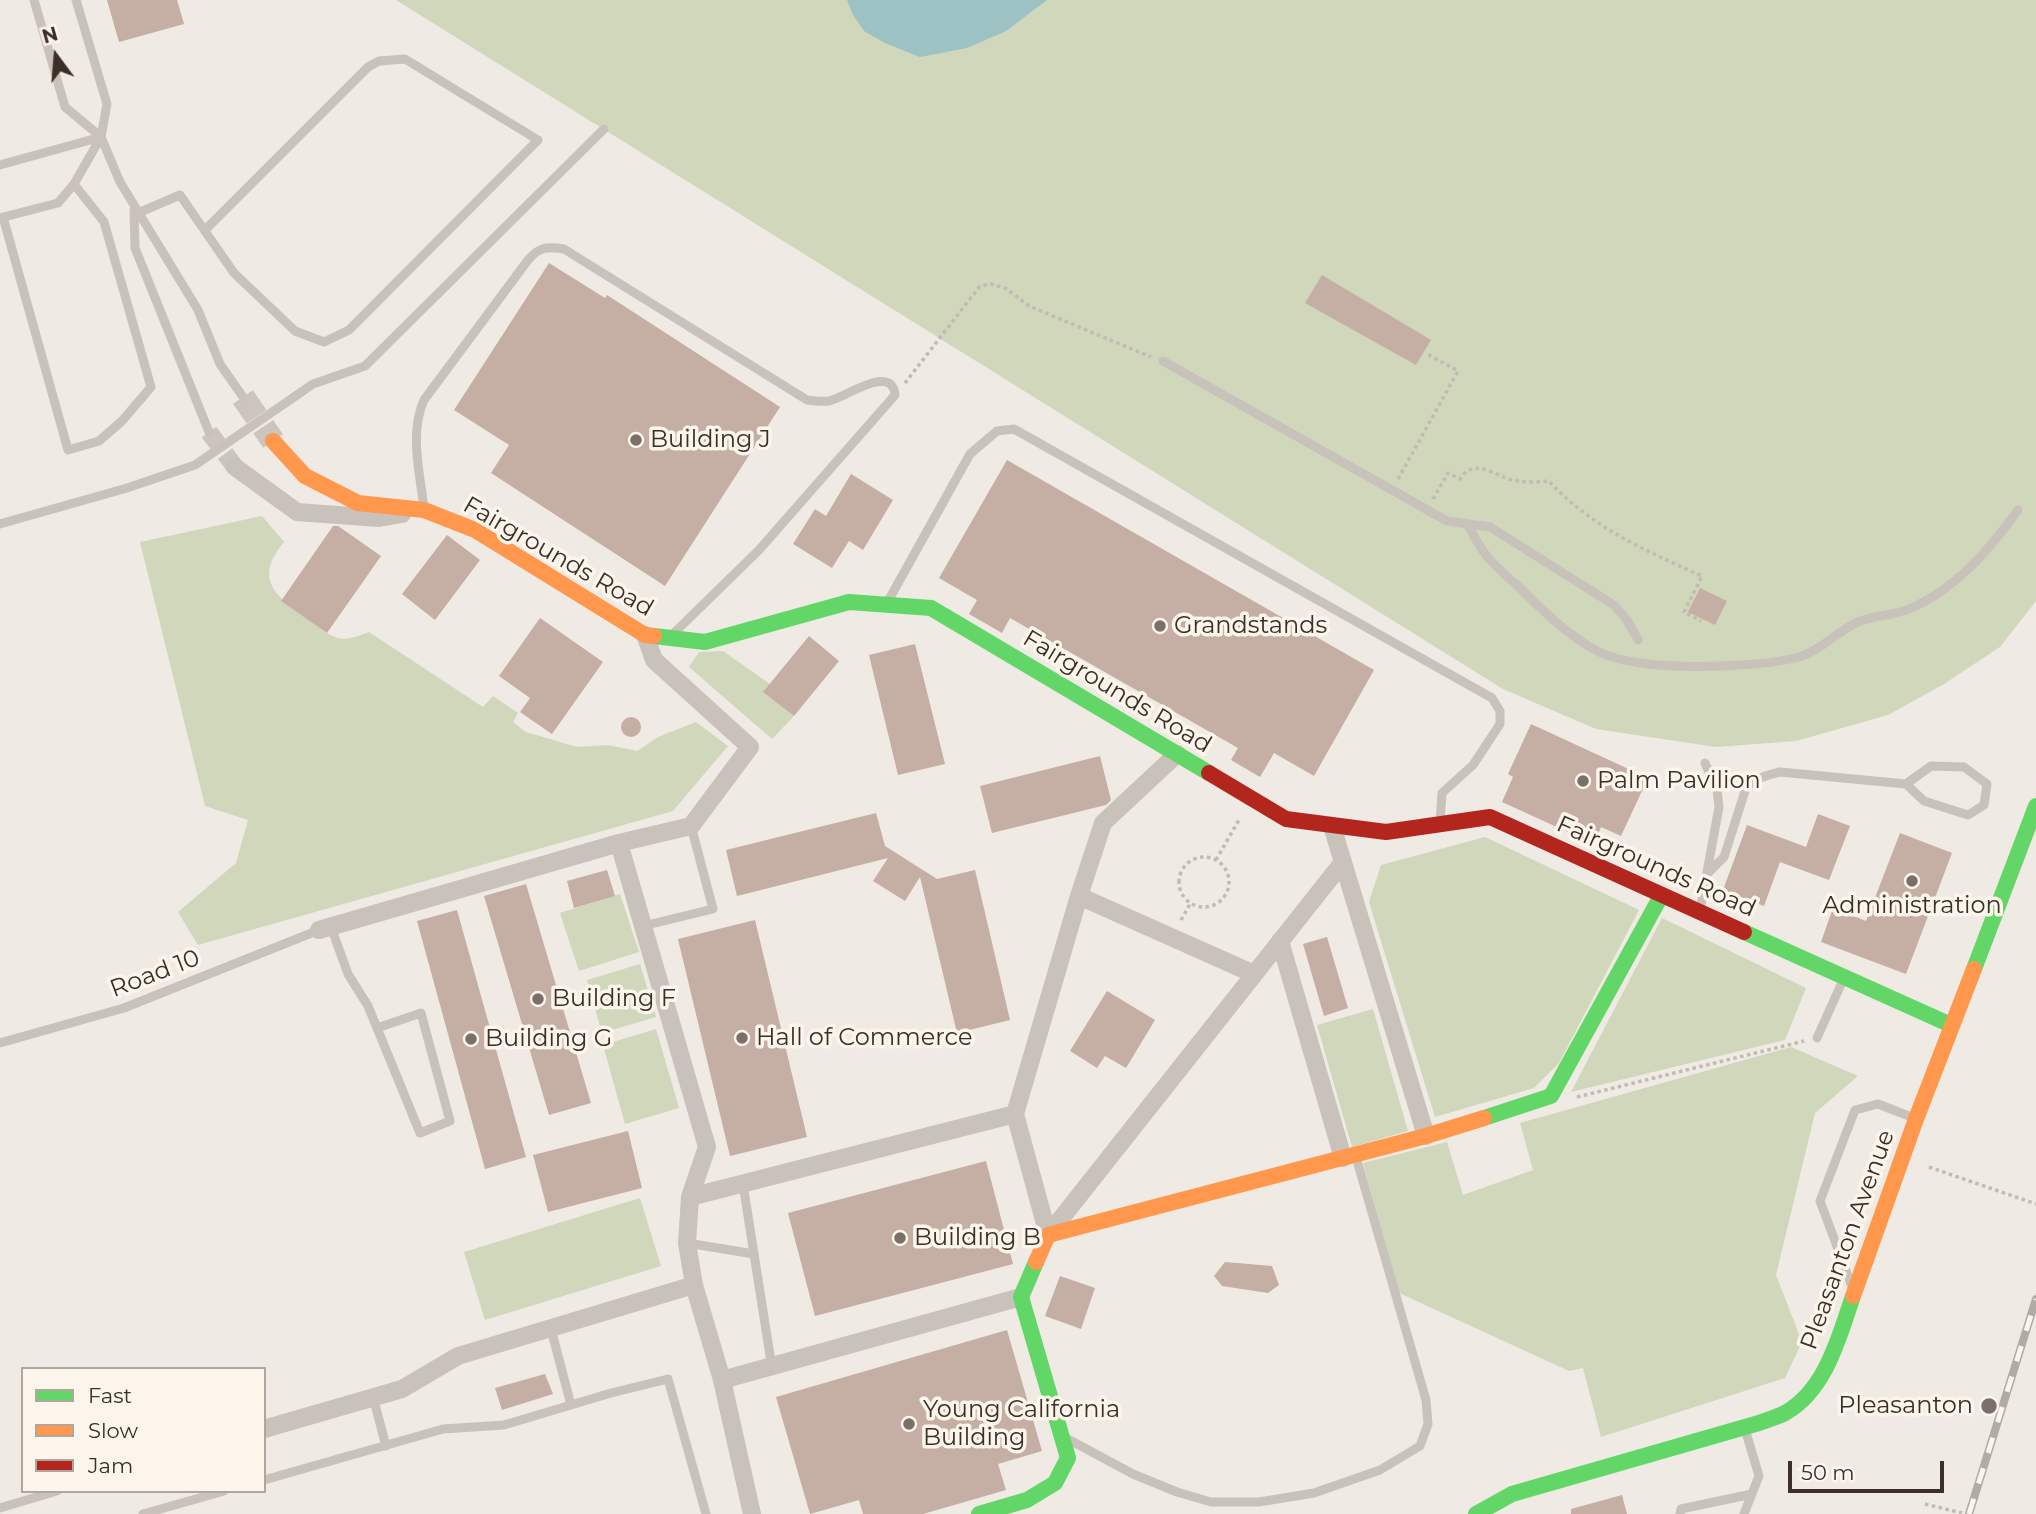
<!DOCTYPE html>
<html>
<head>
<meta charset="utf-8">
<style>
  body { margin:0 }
  #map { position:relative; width:2036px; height:1514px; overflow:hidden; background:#efeae3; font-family:Montserrat,sans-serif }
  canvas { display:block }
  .legend { position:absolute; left:21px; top:1367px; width:245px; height:126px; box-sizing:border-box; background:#fcf5eb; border:2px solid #afa69d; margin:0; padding:9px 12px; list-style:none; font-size:21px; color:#3b2f28 }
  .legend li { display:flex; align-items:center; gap:14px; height:35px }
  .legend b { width:35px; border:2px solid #afa69d }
  .north { position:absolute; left:21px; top:21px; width:70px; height:70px; -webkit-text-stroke:5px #fcf5eb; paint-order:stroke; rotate:344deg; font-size:19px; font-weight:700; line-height:28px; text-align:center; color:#3b2f28 }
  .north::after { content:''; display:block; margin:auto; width:24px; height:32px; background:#3b2f28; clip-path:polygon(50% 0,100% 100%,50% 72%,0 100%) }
  .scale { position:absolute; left:1788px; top:1461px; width:156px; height:32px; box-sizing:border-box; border:4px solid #3b2f28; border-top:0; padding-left:9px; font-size:21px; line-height:24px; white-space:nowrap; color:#3b2f28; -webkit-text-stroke:5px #fcf5eb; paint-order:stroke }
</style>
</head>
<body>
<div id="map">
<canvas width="2036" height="1514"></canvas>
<ul class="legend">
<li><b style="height:9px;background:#63d668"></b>Fast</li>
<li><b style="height:9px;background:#ff974d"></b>Slow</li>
<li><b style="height:9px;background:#b3261e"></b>Jam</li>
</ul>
<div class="north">N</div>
<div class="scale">50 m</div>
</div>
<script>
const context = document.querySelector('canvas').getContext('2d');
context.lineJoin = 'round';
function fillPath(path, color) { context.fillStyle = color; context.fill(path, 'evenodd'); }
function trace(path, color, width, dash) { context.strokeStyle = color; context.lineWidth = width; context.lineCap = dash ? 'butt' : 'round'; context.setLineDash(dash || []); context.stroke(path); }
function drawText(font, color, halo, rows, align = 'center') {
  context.font = font + ' Montserrat,sans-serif'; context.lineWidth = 7; context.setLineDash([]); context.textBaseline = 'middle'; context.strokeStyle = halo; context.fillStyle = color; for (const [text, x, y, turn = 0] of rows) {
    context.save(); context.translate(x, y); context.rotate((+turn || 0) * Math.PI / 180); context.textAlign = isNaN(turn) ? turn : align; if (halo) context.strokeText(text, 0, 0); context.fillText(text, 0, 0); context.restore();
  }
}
const green = new Path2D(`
  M396,0H2036V601L2000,647L1944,684L1888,715L1796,741L1716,747L1596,729L1503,689Z
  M262,516L284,542C251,581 279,598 309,620C319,627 330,638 343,639C351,639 361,635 369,632L483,707L493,696L518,713L513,722L526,732L577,747L608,745L637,751L658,737L696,722L728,746L673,811L198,945L178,912L236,863L248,820L205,806L140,542Z
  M723,651L770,684L764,692L794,716L772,739L689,667L699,652Z
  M1485,837L1639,910L1559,1063L1534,1088L1435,1117L1369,902L1381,865Z
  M620,894L639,952L579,971L560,913Z
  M1662,918L1806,988L1785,1040L1571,1092Z
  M640,964L656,1017L602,1033L587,980Z
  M1373,1009L1408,1131L1352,1147L1317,1025Z
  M656,1029L679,1108L625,1124L603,1045Z
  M1791,1047L1858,1076L1815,1113L1776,1275L1802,1342L1785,1378L1601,1437L1583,1368L1569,1371L1399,1293L1363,1163L1447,1142L1463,1195L1533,1170L1520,1123Z
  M640,1198L661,1266L485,1320L464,1252Z`);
const water = new Path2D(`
  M847,0H1047L1006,31L967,48L920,57L885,43L864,31L853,15Z`);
const building = new Path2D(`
  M107,0H177L184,24L119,42Z
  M549,263L605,298L607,295L780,407L665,586L491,473L509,445L454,410Z
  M1322,275L1431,340L1416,365L1305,303Z
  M1007,460L1374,670L1314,776L1274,753L1260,777L1231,760L1238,748L1010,618L1002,633L969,614L977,600L939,578Z
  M851,474L893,500L863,550L849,541L832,568L793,544L815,509L826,516Z
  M333,526H338L381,556L327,633L281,601Z
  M447,535L480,560L435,620L402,594Z
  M1700,588L1727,601L1715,625L1688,612Z
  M540,618L603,662L552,734L520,712L530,698L499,676Z
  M809,636L839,661L794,716L763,692Z
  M915,644L945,764L898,775L869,655Z
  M621 727a10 10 0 1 1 20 0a10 10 0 1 1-20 0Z
  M1531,724L1648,778L1621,836L1601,827L1594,844L1502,802L1513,777L1508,774Z
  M1100,756L1111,800L1106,805L992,833L980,786Z
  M876,813L885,846L937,879L975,870L1010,1020L957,1033L920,877L905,901L873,881L888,858L737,896L726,850Z
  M1818,814L1850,826L1829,880L1780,862L1764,906L1723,890L1747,825L1806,847Z
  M1900,833L1952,853L1906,974L1821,942L1833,908L1866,921Z
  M607,870L615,896L574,908L567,881Z
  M526,884L591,1103L549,1115L484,896Z
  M457,910L526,1157L485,1169L417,921Z
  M755,920L807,1137L730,1156L678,939Z
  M1327,937L1348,1008L1324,1016L1303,944Z
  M1107,991L1155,1020L1126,1068L1105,1056L1097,1068L1070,1051Z
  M628,1131L642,1188L548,1212L533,1155Z
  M986,1161L1013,1264L815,1316L788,1213Z
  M1225,1262L1272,1266L1279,1285L1268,1293L1222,1286L1214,1276Z
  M1060,1276L1095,1288L1081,1329L1045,1316Z
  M1007,1330L1042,1451L998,1464L1006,1490L923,1514H863L859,1500L810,1514L776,1397Z
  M545,1374L553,1394L502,1410L495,1388Z
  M1622,1495L1627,1514H1571V1509Z`);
const streetTunnel = new Path2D(`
  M209,432L235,467`);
const secondaryTunnel = new Path2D(`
  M243,397L273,441`);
const path = new Path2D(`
  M905,383L980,286L991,284L1007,289L1029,306L1151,357
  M1398,479L1458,371L1427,354
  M1433,499L1448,473L1460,479C1474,458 1491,473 1509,479C1522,483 1536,482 1549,481C1591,527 1646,551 1702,576L1684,612L1701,621
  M1179 882a25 25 0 1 1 50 0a25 25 0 1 1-50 0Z
  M1216,860L1240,818
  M1181,920L1190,904
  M1577,1097L1804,1041
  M1929,1167L2036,1204
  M1925,1504L1962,1513`);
const lane = new Path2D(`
  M34,0L65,107L101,137
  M76,0L107,104L101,137L120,182L198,310L220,364L243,397
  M0,165L101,137
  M134,210L135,248L209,432
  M138,213L180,195L234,273L295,331L324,342L349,330L538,140L405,59L379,61L368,67L205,230
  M3,217L68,450L99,441L122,421L151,387L104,222L74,184
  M0,218L58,203L74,184L101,137
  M1163,361L1447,521L1490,527L1614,605L1627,620L1638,640
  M424,508C420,473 409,433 424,400L528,260C539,247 547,246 564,249L807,400C814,401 822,402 829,401C847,397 892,363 895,395L759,550L674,633
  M0,524L127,488L195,465L313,384L365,366L604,129
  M1467,524C1473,534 1479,546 1486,555C1495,566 1506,576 1517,585C1541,609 1568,636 1599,652C1639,672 1755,669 1799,657C1822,650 1837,631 1858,622C1874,615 1893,616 1909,609C1956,589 1989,550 2018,510
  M887,603L970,454L997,431L1014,429L1492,698L1500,711V724L1473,765L1442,793L1440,823
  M1709,872L1724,857L1746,788C1756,778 1767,775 1780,772L1906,784L1924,801L1968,815L1984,805L1987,784L1964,767L1931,766L1906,784
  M1700,910L1719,807L1717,789L1705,763
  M643,926L713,909L691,826
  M331,927L348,974L368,1006L420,1133L450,1121L421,1013L377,1028
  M1817,1038L1843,980
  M0,1043L124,1008L319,930
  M743,1184L754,1254
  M687,1243L754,1254L772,1368
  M1851,1284L1820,1201L1855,1110L1878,1104L1914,1118
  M551,1329L571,1405
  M373,1397L386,1446
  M1066,1438L1133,1474L1177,1492L1211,1502H1259L1314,1493L1380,1470L1420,1446L1428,1424L1426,1400L1356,1157
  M264,1480L443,1429L504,1425L611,1393L668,1379L706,1514
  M0,1508L57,1491
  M143,1514L224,1491
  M1680,1514L1681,1509L1752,1494
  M1744,1514L1759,1476L1745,1429`);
const street = new Path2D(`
  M235,467L297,512L379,518L402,514
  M1332,826L1426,1136
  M1079,896L1254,974
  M319,930L619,843L691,826L750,747L654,660L645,635
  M1280,941L1343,1158
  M690,1197L1015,1114
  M1048,1235L1015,1114L1079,896L1103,823L1177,754
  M1048,1235L1343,862
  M694,1285L722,1380L752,1514
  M722,1380L1021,1297
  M264,1429L402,1389L458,1356L694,1285L687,1243L690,1197L707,1147L619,843`);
const fast = new Path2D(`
  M654,636L705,642L849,602L931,608L1209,773
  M1744,932L1951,1025
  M1974,969L2036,806
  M1484,1118L1551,1096L1661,896
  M979,1514L1027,1500L1055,1483L1068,1458L1021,1297L1036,1262
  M1476,1514L1512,1494L1759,1423C1767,1420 1777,1417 1785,1413C1826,1390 1839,1337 1853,1296`);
const slow = new Path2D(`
  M273,441L305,476L358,503L424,510L475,530L645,635L654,636
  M1036,1262L1048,1235L1426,1136L1484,1118
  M1853,1296L1916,1119L1974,969`);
const jam = new Path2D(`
  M1209,773L1286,819L1386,832L1490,817L1744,932`);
const rail = new Path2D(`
  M1969,1514L2036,1299`);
const markers = [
  [636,440,7,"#7a7069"],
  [1160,626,7,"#7a7069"],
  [1583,781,7,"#7a7069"],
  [1912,881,7,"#7a7069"],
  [538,999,7,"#7a7069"],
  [742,1038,7,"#7a7069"],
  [471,1039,7,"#7a7069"],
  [900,1238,7,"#7a7069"],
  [1989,1406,9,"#7a7069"],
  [909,1424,7,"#7a7069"]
];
const poiNames = [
  ["Building J",650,440],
  ["Grandstands",1174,626],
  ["Palm Pavilion",1597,781],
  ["Administration",1912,906,"center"],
  ["Building F",552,999],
  ["Hall of Commerce",756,1038],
  ["Building G",485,1039],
  ["Building B",914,1238],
  ["Pleasanton",1973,1406,"right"],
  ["Young California",923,1410],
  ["Building",923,1438]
];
const streetNames = [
  ["Fairgrounds Road",558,557,30],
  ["Fairgrounds Road",1117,692,31],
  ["Fairgrounds Road",1656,867,24],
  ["Road 10",155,974,-21],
  ["Pleasanton Avenue",1848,1240,-70]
];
fillPath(green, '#d0d7bb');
fillPath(water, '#9cc2c4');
fillPath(building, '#c5aea3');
trace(streetTunnel, '#cbc5be', 18, [18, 9]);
trace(secondaryTunnel, '#cbc5be', 24, [24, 12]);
trace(path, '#c2bab3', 3.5, [3.5, 3.5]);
trace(lane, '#c9c2bb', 9);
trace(street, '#c9c2bb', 18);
trace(fast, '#63d668', 16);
trace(slow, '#ff974d', 16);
trace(jam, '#b3261e', 16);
trace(rail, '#b1aba5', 8);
trace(rail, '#fcf5eb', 5, [16]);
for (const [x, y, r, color] of markers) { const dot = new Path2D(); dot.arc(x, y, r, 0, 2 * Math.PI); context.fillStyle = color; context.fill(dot); trace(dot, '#fcf5eb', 2.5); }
drawText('24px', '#3b2f28', '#fcf5eb', poiNames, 'left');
drawText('24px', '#3b2f28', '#fcf5eb', streetNames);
</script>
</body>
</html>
